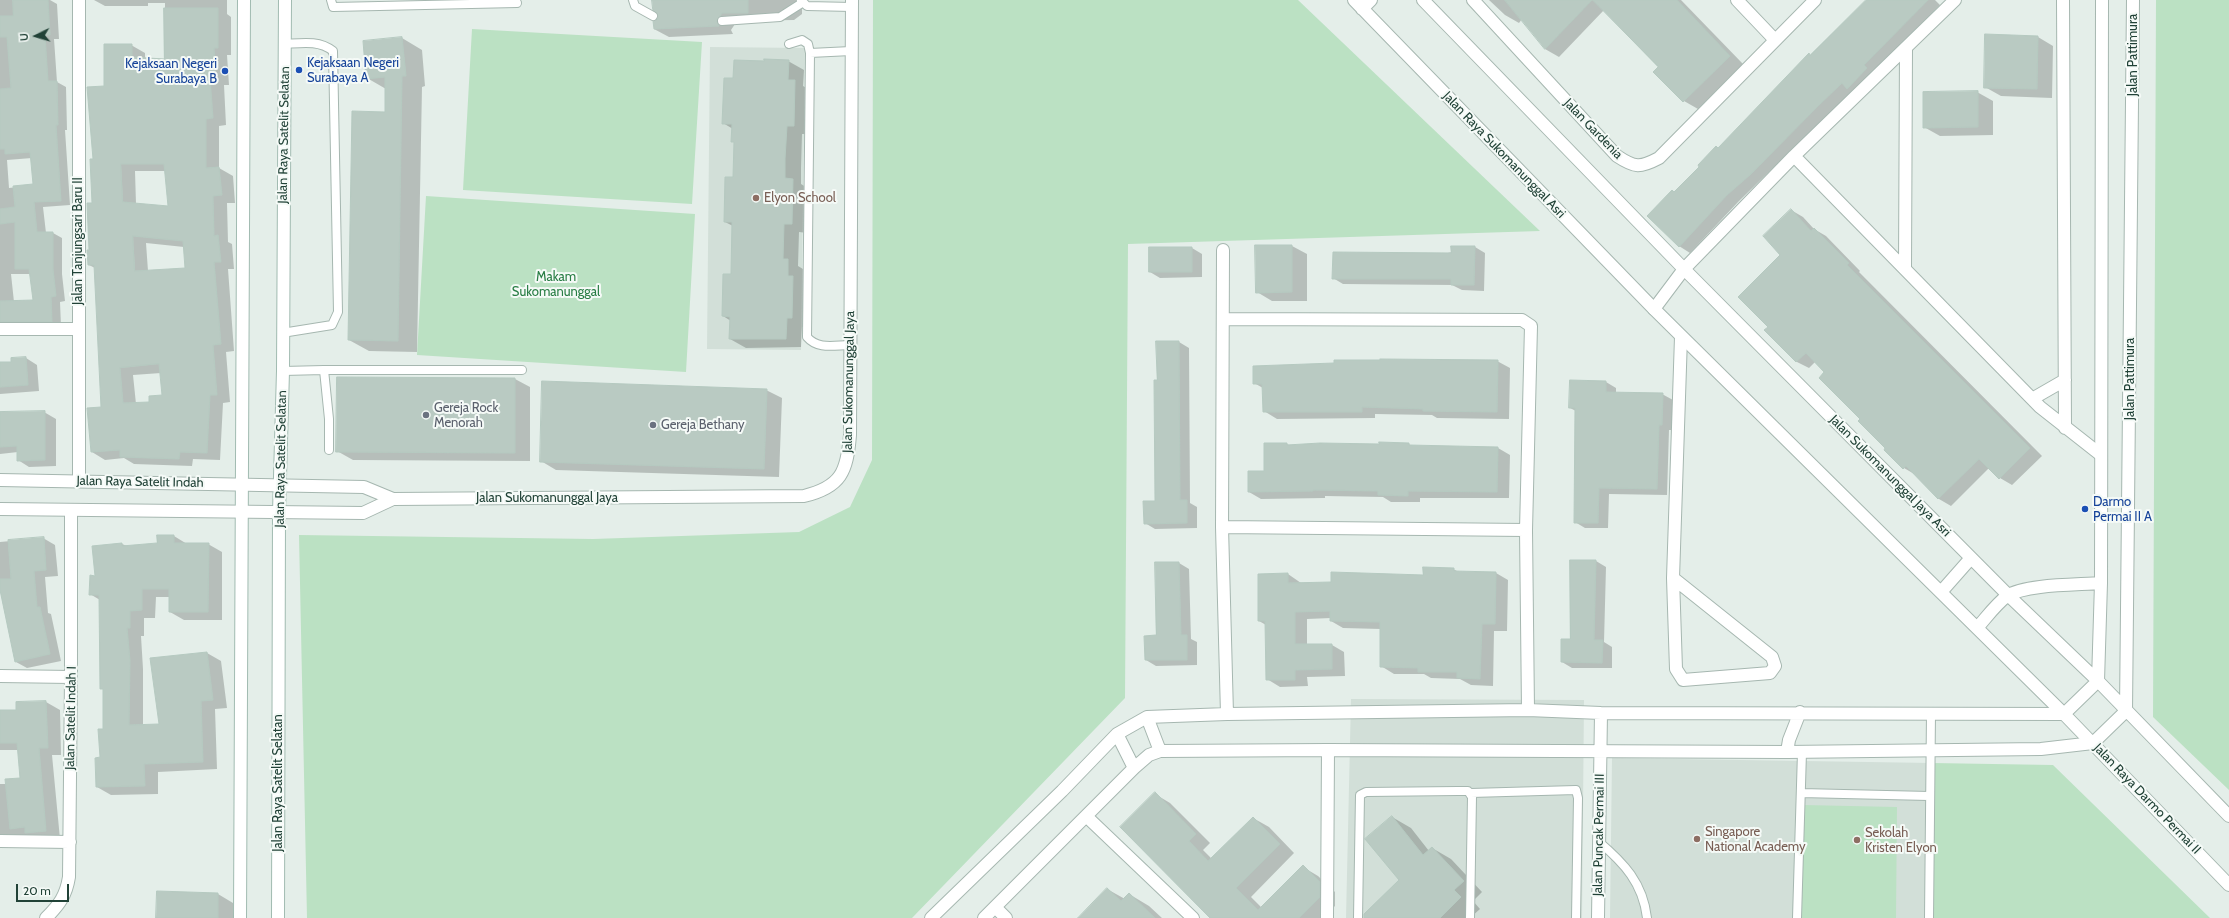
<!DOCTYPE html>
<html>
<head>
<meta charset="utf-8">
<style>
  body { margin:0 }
  #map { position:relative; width:2229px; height:918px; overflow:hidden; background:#e4eee9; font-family:Cabin,sans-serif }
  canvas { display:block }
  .north { position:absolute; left:16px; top:16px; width:40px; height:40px; -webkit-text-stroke:3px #f5faf7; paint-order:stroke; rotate:265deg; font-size:11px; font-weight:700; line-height:16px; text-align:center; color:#214237 }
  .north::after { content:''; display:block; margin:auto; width:14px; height:18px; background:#214237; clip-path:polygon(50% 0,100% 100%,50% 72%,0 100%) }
  .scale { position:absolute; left:16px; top:884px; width:53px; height:18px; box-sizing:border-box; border:2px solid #214237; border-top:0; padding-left:5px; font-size:12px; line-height:14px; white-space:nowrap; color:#214237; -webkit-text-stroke:3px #f5faf7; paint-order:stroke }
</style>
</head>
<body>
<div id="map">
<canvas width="2229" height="918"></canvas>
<div class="north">U</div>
<div class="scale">20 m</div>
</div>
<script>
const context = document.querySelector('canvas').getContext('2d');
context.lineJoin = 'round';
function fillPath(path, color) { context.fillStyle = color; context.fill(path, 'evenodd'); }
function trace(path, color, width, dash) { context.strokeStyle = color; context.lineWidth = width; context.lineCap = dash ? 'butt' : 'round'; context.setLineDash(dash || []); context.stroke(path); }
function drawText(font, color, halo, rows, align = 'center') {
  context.font = font + ' Cabin,sans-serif'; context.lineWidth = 4; context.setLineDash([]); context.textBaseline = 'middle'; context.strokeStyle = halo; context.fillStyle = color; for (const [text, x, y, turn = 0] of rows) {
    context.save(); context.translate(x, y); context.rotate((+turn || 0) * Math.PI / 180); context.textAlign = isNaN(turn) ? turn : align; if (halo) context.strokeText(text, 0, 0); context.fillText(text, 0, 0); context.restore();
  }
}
const built = new Path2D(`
  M710,47L805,48L801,350L707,349Z
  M1351,699L1584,700L1582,918H1346Z
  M1612,758L1932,763L1930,918H1610Z`);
const green = new Path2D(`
  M873,0H1298L1540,231L1128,244L1125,698L912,918H307L299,535L593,539L799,532L850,507L872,460Z
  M2156,0H2229V790L2153,717Z
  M472,29L702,42L692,204L463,190Z
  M426,196L695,214L686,372L417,355Z
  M1932,763L2053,765L2210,918H1930Z
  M1803,805L1897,807L1896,918H1802Z`);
const shadow = new Path2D(`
  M0,0H50L57,4L59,39H54L57,82L66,87L67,130H65L70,205L43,207L46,233H53L62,238V274L65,301L60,302L61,326L0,328ZM32,158L34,185L9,188L7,160ZM11,274H31L34,301L14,302Z
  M94,0H227V14L231,17V55H227L229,85H224L226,125L219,126V168L233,176L235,203H227L228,242L232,244L234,269H228L234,351L226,352L230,402L223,403L220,460L193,459L192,466L134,464L124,458L105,460L92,452L102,408L95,268L89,265L94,159L105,87L131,45L145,53V59L165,60V3H148V6H105ZM135,171H166L169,207L136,204ZM146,243L184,247L186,269L148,271ZM161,373L163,396L150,403L136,404L133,375Z
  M653,0H802V14L794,20L737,21L731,30L733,34L669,37L654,29V22L660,16Z
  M1489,0H1681L1743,64L1698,109L1684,101L1655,72L1659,67L1604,10L1559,57L1545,49L1522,19L1519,23L1505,15Z
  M1867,0H1935L1940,5L1874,72L1859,94L1853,90L1739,201L1690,253L1679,246L1675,193L1716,148L1719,149Z
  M2038,37L2053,46L2052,98L2001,96L1985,87Z
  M402,38L422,50L425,86L422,87L417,352L369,351L349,340L386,113V89L367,78Z
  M788,61L804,70L803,86L810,90L809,134H802L801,168V184L809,189L807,233L799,232L798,266L803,269V283L809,286L807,327H802L801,347L746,348L730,339L731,321L723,316L732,275L733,226L725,222L734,178L735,143L733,129L723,123L734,79Z
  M1977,92L1993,101V135L1940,136L1924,127Z
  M1791,210L1803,217L1814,229L1826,236L1860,271L1859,272L2042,456L2012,485L2000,478L1989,468L1951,506L1939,499L1916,475L1904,468L1859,421L1861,419L1826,372L1816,361L1809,368L1797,362L1766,330L1769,327Z
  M1292,246L1307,254V301H1272L1257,292Z
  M1475,247L1485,253L1484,291L1462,290L1452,285L1343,284L1333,278Z
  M1192,248L1202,254V277L1160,278L1150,272Z
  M1179,342L1189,348L1190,503L1197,507V528L1155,529L1145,523L1156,502L1158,381Z
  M26,358L37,365L39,391L0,394V362L12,363V359Z
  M1497,361L1510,368L1509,419L1437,418L1432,415L1375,414V418L1277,419L1264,411L1263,388L1254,383Z
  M338,378L515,379L530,387V461L353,460L337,451Z
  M1606,382L1616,388V393L1662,394L1673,400L1672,430H1669L1667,495L1609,494L1608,528H1585L1575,522L1576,411L1570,408Z
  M766,390L782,398L779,477L556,470L541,461Z
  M44,412L56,419V466L29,467L18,460V452L0,454V413Z
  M1265,444H1287L1291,446L1408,444L1413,446L1498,448L1510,455L1509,498H1420V502H1391L1383,497L1325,496V498L1261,499L1249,492L1265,472Z
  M174,536L187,544H208L222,552V620H184L170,612V597H156L155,618H144V636H141L143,669V726L160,725L207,653L221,661L227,708L215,709L217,769L158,772V794L111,795L97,787L104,730V690L101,688L100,600L90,594L97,577L122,544L127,546L158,544Z
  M43,538L55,545L58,576L45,577L48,613L51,614L61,661L27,668L16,662L0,589V542Z
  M1596,561L1606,567L1604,642L1612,647V668H1572L1562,662L1571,640Z
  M1156,563H1179L1189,569L1191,639L1197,642V665L1156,666L1146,660L1157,636Z
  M1453,569L1459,572L1496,573L1508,580L1507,631H1494L1493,686L1471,685L1460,679L1431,678L1424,674H1394L1381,666V629L1343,628L1331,621V618L1307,619V645H1332L1344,652L1345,676L1307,677L1308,686L1280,687L1267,679L1266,625L1259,621V575L1288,574L1301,583H1332L1424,576Z
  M46,702L60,710L61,755H52L60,839L0,838V784H7L21,779L18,750H0V711H17Z
  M1155,794L1170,803L1210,843L1203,850L1212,859L1253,818L1269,827L1294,853L1251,897L1262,908L1303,867L1318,876L1335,892V906L1323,918H1213Z
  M1392,817L1411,828L1429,851L1432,848L1451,859L1482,892L1473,901L1480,909L1470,918H1365L1400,880Z
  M1107,889L1125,899L1129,894L1149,906L1162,918H1079Z
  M218,894L233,903V918H157Z`);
const building = new Path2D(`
  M13,0H48L50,35H45L48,81H57L58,125H56L61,201L34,202L37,232H53V269L56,296L51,297L52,322H0V301L33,300L29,269H15V222L0,224V209L15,207L13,186L33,184L30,152L5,154V149H0V89L11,88L7,37H0V16H13Z
  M652,0H748V13H722L717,21L719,26L654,29L653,21L658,19V16L653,10Z
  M1505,0H1592L1545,49Z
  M1593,0H1677L1730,56L1683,102L1653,72L1658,67Z
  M1866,0H1928L1864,65L1867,68L1847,89L1842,83L1818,106L1751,174L1727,195L1679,247L1647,216L1672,190L1674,192L1699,167L1698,165L1716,146L1718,148L1809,53L1810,55Z
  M164,8H218V48H214L216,78H210L213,118L206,119V168L219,167L222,195L213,196L214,236L218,235L221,262H214L221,344L213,345L217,395H210L207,453L180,452L179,459L120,457V450L91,452L87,408L101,407L94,265H88L87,250H89L87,203H92L90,159H93L87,87L104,86V44H132V57L164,59ZM121,164H164L168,206L123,202ZM133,236L183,241L185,268L135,271ZM159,364L162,395L149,396V402L123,403L120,368Z
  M1985,34L2038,36L2037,89L1984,88Z
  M402,37L406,76H402L398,341L348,340L352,111L385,112V77L366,79L363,41Z
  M764,59L789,60L788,80H795L794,126H787L785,159V178L793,179L792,224H784L783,259H788V276H793L792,318H787L786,339H729L730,317L722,316L723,274H731L732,222H724L725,177H733L734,142H731L732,124H722L724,78H733L734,60L764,61Z
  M1978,91V127L1923,128V92Z
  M1791,209L1811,231L1814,228L1849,263L1847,265L2030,448L1999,479L1979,459L1938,499L1906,466L1903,469L1884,450L1885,448L1858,421L1860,419L1819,378L1824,372L1806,353L1796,362L1764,330L1768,327L1738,297L1780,255L1763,236Z
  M1255,245H1292V292L1256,293Z
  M1451,246H1475L1474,285H1451V279H1332L1333,252L1451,253Z
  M1149,247H1192V272H1149Z
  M1156,341H1179L1180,500H1187V523L1144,524L1143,501H1155L1154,380H1157Z
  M26,357L28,385L0,387V362H11V358Z
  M1380,359L1498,360L1497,412L1423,411V409L1362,407V412H1263L1262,384H1253V366L1334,363V360H1380Z
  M337,377L515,378V453L336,452Z
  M1570,380L1606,381V392L1663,393L1662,425H1659L1657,489L1599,488L1598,523H1574L1575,408H1569Z
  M542,381L767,389L764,469L540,462Z
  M45,411V460L17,461V446L0,447V412Z
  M1379,442L1409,443V445L1498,447L1497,492L1408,491V496L1378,495V491L1313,490V491L1248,492V471H1264V443H1287V445L1320,443L1379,444Z
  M157,535H174V543H209L208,612H169V589H142V610L130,611V628H127L130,661L129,725L159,724L150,658L207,652L213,700L201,701L203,762L144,764L145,786L96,787L95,758L100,757L98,729H103V689H100L99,595H89L90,575L95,576L92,546L122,543V546L157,543Z
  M44,537L46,570L34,571L37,607H40L50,654L15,662L0,590V579H11L8,540Z
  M1570,560H1596L1594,640H1603L1602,663L1561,662V639H1570Z
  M1155,562H1179L1181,635H1187V660H1145L1144,636L1156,635Z
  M1423,567L1454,568V571L1496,572L1495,624H1482L1480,679L1457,678V672H1418V668L1380,667V622L1330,621V611L1295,612V644H1332V669L1295,670V680H1266L1265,621H1258V574L1288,573V583L1331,582V572L1423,575Z
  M46,701L48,748H39L46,831L25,833V827L10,829L5,779L20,778L17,743H0V710H16V702Z
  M1155,792L1196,834L1189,841L1208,861L1253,817L1280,844L1236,888L1258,910L1303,865L1320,882V897L1299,918H1210L1120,827Z
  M1392,816L1423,855L1432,847L1464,881L1454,890L1461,897L1440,918H1364V914L1399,880L1365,839Z
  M1107,888L1121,901L1129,893L1155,918H1078Z
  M157,891L218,893V918H156Z`);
const service = new Path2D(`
  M331,0L333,7L517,3
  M633,0L635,6L653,16
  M801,0L807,6L852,7
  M722,21L780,17L802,3
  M789,44L802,40L808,44L810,53
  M282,333L332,325L338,312L333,51C319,40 302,43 285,44
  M850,345C835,345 818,350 807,337L810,53L851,51
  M324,370H522
  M283,371L324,370L329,419V450
  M1471,793L1576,790L1578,798L1576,918
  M1801,793L1929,796
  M1598,841C1624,863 1643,883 1647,918
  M1358,918L1360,795L1366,792L1458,791H1468L1472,797L1470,918
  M1797,918L1802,752
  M1929,918L1931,713`);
const minor = new Path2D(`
  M1473,0L1617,156C1635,168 1640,168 1659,158L1815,0
  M1737,0L1775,40
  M2063,0L2065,428
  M1794,156L2040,407L2101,455
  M1223,250L1222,527L1227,714
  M1905,267L1906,49
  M1654,309L1684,269L1794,156L1955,0
  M1223,319L1522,320L1531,326L1526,530L1528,710
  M0,329H78
  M2032,399L2065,380
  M79,481V0
  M1222,527L1526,530
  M1673,578L1772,657L1775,666L1770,673L1683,680L1676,669L1673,578L1681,337
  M0,676L71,677
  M1800,712L1789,740L1787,752L2041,749L2093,743
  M1147,717L1160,751
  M1117,734L1134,768
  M1086,816L1193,918
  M0,841L70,842
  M995,907L1006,918
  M46,918C59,905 66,896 69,877L71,677V510
  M931,918L1062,791L1117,734L1147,717L1227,714L1528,710L1601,713L2064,714
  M984,918L1134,768L1149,755L1160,751L1328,750L1787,752
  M1327,918L1328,750
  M1598,918L1601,713`);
const tertiary = new Path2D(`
  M1354,0L1654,309L2064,714L2229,885
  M1423,0L1684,269L2008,595L2098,681L2229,816
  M1362,9L1371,0
  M0,480L364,487L393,499
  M0,509L363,513L393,499L804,496C841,487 847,472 850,435L852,0
  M1941,592L1971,558
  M1977,628C1986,618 1996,604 2007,596C2026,584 2077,585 2101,583
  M2064,714L2098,681L2101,583L2102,0
  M2093,743L2126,711L2133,0`);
const secondary = new Path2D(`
  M240,918L244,0
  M278,918L279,512L283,371L285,0`);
const markers = [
  [299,70,4,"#1a4fb4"],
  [225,71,4,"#1a4fb4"],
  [756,198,4,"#8d6e63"],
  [426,415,4,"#6b7280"],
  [653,425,4,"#6b7280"],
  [2085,509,4,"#1a4fb4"],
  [1697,839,4,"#8d6e63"],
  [1857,840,4,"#8d6e63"]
];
const streetNames = [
  ["Jalan Pattimura",2133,55,-90],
  ["Jalan Gardenia",1593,129,46],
  ["Jalan Raya Satelit Selatan",284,135,-89],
  ["Jalan Raya Sukomanunggal Asri",1504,155,46],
  ["Jalan Tanjungsari Baru II",78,241,-90],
  ["Jalan Pattimura",2130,379,-90],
  ["Jalan Sukomanunggal Jaya",849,382,-89],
  ["Jalan Raya Satelit Selatan",281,459,-89],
  ["Jalan Sukomanunggal Jaya Asri",1890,476,45],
  ["Jalan Raya Satelit Indah",140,482,1],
  ["Jalan Sukomanunggal Jaya",547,498],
  ["Jalan Satelit Indah I",71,718,-89],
  ["Jalan Raya Satelit Selatan",278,783,-90],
  ["Jalan Raya Darmo Permai II",2147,799,46],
  ["Jalan Puncak Permai III",1599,835,-89]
];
const transitNames = [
  ["Kejaksaan Negeri",307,63],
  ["Surabaya A",307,78],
  ["Kejaksaan Negeri",217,64,"right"],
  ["Surabaya B",217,79,"right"],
  ["Darmo",2093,502],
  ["Permai II A",2093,517]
];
const educationNames = [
  ["Elyon School",764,198],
  ["Singapore",1705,832],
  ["National Academy",1705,847],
  ["Sekolah",1865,833],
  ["Kristen Elyon",1865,848]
];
const parkNames = [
  ["Makam",556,277],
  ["Sukomanunggal",556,292]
];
const worshipNames = [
  ["Gereja Rock",434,408],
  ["Menorah",434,423],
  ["Gereja Bethany",661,425]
];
fillPath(built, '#d2dfd8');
fillPath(green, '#bbe1c3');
fillPath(shadow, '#0003');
fillPath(building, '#b9cac2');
trace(building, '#b5c9c0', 1);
trace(service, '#a6b7b0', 10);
trace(minor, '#a6b7b0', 14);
trace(tertiary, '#a6b7b0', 14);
trace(secondary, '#a1bbb1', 14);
trace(service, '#fff', 8);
trace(minor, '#fff', 12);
trace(tertiary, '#fff', 12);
trace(secondary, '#fff', 12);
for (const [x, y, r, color] of markers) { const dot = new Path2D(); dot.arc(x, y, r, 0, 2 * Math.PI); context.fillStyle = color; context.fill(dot); trace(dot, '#f5faf7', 1.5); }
drawText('13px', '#214237', '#f5faf7', streetNames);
drawText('13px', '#164399', '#f5faf7', transitNames, 'left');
drawText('13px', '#785e54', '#f5faf7', educationNames, 'left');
drawText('13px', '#287d44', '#f5faf7', parkNames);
drawText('13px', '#5b616d', '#f5faf7', worshipNames, 'left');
</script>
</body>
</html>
